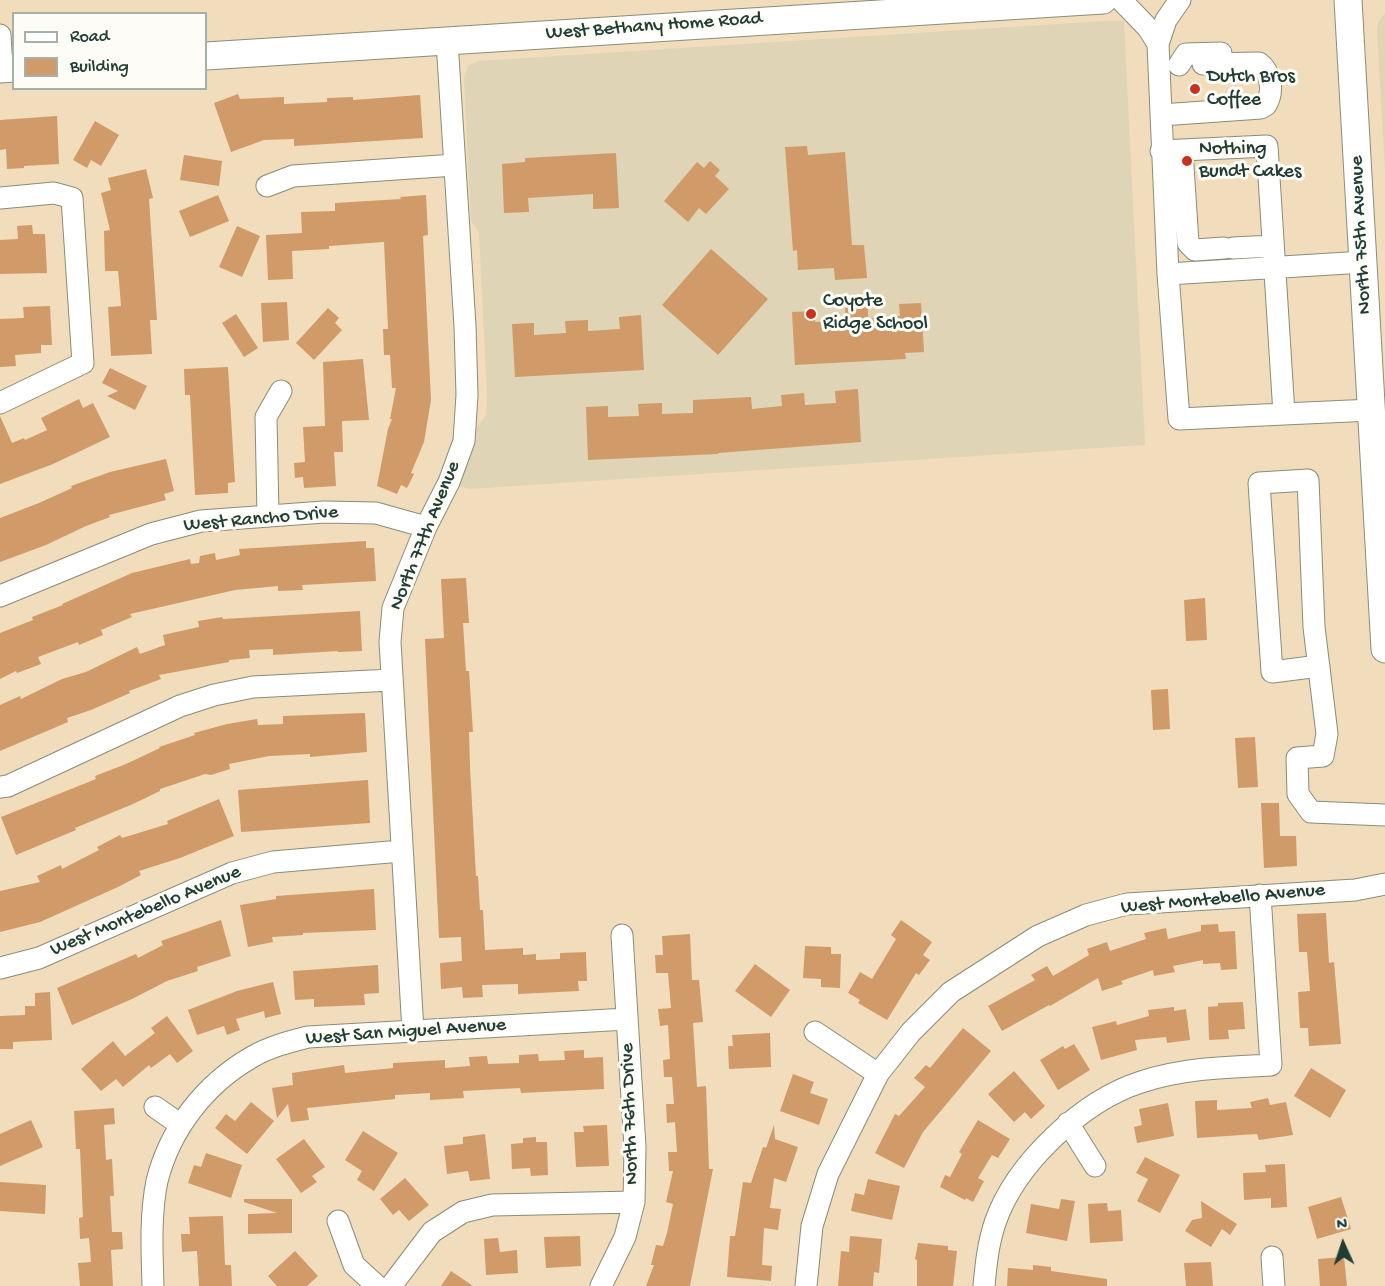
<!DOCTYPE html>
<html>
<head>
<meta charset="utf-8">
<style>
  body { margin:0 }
  #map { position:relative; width:1385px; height:1286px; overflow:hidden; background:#f1ddbc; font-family:"Gochi Hand",sans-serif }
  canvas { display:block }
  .legend { position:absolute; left:12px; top:12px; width:195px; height:78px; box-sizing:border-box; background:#fdfcf7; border:2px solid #a4b0a9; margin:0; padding:8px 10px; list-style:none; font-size:18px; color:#1f3d34 }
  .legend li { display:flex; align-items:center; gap:12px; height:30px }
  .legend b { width:30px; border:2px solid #a4b0a9 }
  .north { position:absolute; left:1313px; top:1214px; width:60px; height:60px; -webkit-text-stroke:4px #fdfcf7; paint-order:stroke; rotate:357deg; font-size:16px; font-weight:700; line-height:24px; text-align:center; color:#1f3d34 }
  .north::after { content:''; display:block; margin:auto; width:21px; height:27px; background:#1f3d34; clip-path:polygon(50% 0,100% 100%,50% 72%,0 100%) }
</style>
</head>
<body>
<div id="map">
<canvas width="1385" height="1286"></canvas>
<ul class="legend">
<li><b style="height:8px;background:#fff"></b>Road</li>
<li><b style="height:16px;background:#d09a69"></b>Building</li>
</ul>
<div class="north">N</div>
</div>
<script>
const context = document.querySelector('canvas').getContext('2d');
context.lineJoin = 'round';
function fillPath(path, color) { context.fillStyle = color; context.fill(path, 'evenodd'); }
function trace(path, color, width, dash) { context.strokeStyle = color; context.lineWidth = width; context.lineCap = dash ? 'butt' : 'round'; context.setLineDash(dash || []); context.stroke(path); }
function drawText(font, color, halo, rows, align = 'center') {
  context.font = font + ' "Gochi Hand",sans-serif'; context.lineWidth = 6; context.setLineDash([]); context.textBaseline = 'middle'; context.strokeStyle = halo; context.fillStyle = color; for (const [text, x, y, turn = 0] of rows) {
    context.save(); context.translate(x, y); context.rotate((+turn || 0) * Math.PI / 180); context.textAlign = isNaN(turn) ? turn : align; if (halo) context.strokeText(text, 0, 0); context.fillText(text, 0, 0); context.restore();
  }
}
const built = new Path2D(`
  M1385,13V171L1377,30L1378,22Z
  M1104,21H1124L1145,445L469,489L460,486L477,427L486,415L487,395L479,232L471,221L464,78L468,66L478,61Z`);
const building = new Path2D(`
  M238,94L240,99L284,97V104L327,102V98L353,97V100L420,95L423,138L294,146V139L264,140L231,152L214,103Z
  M57,116L59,164L24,166V168L7,169L6,149L0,150V120Z
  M95,121L119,135L101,166L91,160L87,168L73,160Z
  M807,146L808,155L845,152L852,245H864L867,278L835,280L834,268L798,270L797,250L793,251L785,147Z
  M616,153L619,208L593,209V194L528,198L529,212L504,213L502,164L525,162V158Z
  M184,155L222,161L219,186L180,180Z
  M710,161L720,170L715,176L729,189L706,214L699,208L688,222L664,201L697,162L704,168Z
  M146,169L153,198L149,199L157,320H150L152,354L111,356L108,307L121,306L119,281L118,271H105L104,231L110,230L101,193L111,190L108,178Z
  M218,195L229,221L190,237L179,211Z
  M426,195L428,235L423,236L431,400L424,442L411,473L414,474L407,488L401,485L397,494L377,486L388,429L392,419H390L396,388H392L390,355H384L383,329H388L384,242L329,246V249L292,251L293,279L268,280L266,235L302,233L301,212L335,211V203L401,199L400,197Z
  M32,225L33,234H45L47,273L0,274V240L18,239L17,226Z
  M237,226L260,236L242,277L219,267Z
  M711,249L768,299L718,355L662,305Z
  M287,302L289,340L263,342L261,303Z
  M921,303L924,352L905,353L906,359L795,365L792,312L814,311L815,322L846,320L845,308L868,307V318L900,316L899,304Z
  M50,306L52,345H41V353L15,355L16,366L0,367V319L24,318L23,307Z
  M328,308L339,318L335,323L342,330L314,360L296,343Z
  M236,314L258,348L244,357L222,323Z
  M641,315L644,370L515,377L512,324L534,323V335L566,333L565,321L588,320V331L620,329L619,317Z
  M363,359L369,420L342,421L343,452H334L336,486L304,488L303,477L295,478L294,463L305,462L303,427L325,426L323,362Z
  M228,367L235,482L228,483V493L195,495L190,395H185L184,369Z
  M110,368L147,386L135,410L107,396L118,391L102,383Z
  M858,389L861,442L718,453V454L588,460L586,407L608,406V417L639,416L638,404L662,403V414L693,413V400L751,397L752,409L782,406L781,395L804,393L805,405L836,403L835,391Z
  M79,399L83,408L93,403L110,437L53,464L0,484V416L12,443L24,438L25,440L47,430L41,418Z
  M166,459L174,491L164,494L166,500L109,515L110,517L86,526L46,545L0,562V518L39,503L72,488L71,486L110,472Z
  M366,541V548H374L376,581L302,585L303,590L278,591V586L235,590L130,614L132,617L101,630L103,635L79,645L78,642L38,657L41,664L17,673L16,671L0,679V633L33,620L32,617L63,605L62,604L132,573L190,559L191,564L199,563L200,556L215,553L216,560L240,555L239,549Z
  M466,578L469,623H463L466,671H469L473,732H469L470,767L476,876H478L480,910H483L485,950L523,948V955L536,954V960L560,959V953L586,952L587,981H578L579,991L518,994V984L482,985L483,997L463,998L462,987L441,989L440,963L462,961L461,937L439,938L425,639L444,638L441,579Z
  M1205,598L1207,640L1186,641L1184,600Z
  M360,611L362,651L338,652V651L273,655V649L249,650L250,658L229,660V662L159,675L161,679L129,691L130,693L91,710L67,718L68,722L0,751V705L20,696L21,699L62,679L86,672L137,647L140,654L165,645L163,635L199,627L198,621L222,617L223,619Z
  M1168,689L1170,729L1153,730L1151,690Z
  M365,713L367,752L310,757V754L269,756L229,764L230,769L211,775L205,774L160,789V791L133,804L75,828L76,830L16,855L1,817L96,779L95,776L126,764L160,748L159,747L195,735L194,733L227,724L257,719L258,725L283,724V716Z
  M1255,737L1258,787L1238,788L1235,738Z
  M368,780L370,823L241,832L238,790Z
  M219,799L234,836L180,858L139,871L141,875L118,887L40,922L0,932V891L40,882L37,876L61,865L62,869L99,850L97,847L120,835L122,838L168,824L167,821Z
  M1261,803H1279L1280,836H1296L1297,866L1264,868Z
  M374,889L376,930L303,933V935L272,937L273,942L248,947L240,905L276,899V896Z
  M1326,913L1329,963L1334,962L1341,1044L1309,1046L1308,1028H1300L1298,992L1310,991L1307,952H1299L1297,914Z
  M221,920L231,956L197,967L198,971L167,981L132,999L72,1025L57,988L136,954L138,958L163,945L161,941Z
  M901,920L932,942L923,955L930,960L919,975L916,973L887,1020L858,1003L860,1000L848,993L860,972L872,979L896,939L891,935Z
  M1218,924L1219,932L1235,931L1237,969L1221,970L1220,963L1203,964V960L1173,966L1175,972L1154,976L1153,970L1121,981L1123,984L1102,991L1098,978L1050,1006L1049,1005L1002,1031L988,1006L1035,980L1031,975L1047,966L1053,976L1089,955L1087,949L1107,942L1110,951L1146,939L1144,933L1166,928L1168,939L1201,931V925Z
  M690,934L692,980H699L703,1022L693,1023L697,1087L706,1086L709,1169H713L690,1286H646L654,1265H651L656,1245L663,1246L667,1233L673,1204L666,1202L673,1171H669L668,1152H677L675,1122L667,1123L666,1104H674L672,1077H664L663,1060L670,1059L668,1025L660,1026L658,1009L671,1008L668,973H656L655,955H663L662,936Z
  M805,946L831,947V954H841L840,988L821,987V979L803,978Z
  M755,964L790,990L771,1017L735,991Z
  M378,965L379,993L364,994L365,1005L314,1007V999L295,1000L293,971Z
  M273,982L281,1014L265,1018L264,1011L236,1019L240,1030L227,1035L224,1026L197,1035L188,1010L237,991Z
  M50,992L52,1040L13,1042V1049H0V1016L25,1015V1006H35V993Z
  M1243,1002L1245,1029L1228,1030L1229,1039L1209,1040L1208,1007L1218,1006V1003Z
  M1174,1007V1011L1186,1009L1190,1040L1167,1043L1166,1037L1135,1040L1137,1050L1101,1060L1092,1027L1116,1021L1117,1025L1149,1016L1148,1010Z
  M167,1016L193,1051L177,1063L170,1054L151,1068L149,1065L123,1087L116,1079L101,1091L81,1069L113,1041L125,1056L155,1033L151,1028Z
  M963,1028L991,1051L923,1132L904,1168L875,1153L895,1114L899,1116L925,1087L914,1078L926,1065L930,1068Z
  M770,1033L771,1067L729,1069L728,1046H733L732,1035Z
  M1074,1044L1090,1070L1058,1090L1040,1060L1063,1046L1065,1049Z
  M584,1050V1058L603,1057L604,1089L521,1093L520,1088L463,1091L464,1098L430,1100V1093L395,1095V1099L307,1108L309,1120L291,1122L288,1104L277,1118L272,1088L293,1085L292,1073L344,1065L345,1073L393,1068V1063L445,1060V1068L470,1066L469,1057L487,1056L488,1064L519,1063V1055L538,1054L539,1061L565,1060L564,1051Z
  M1311,1068L1346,1090L1330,1118L1294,1096Z
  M1014,1071L1045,1106L1031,1119L1025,1112L1014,1122L988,1094Z
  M793,1074L814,1082L810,1093L828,1099L819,1125L780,1111Z
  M1268,1098L1270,1105L1286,1102L1293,1135L1259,1140L1257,1134L1197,1138L1195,1101L1217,1100V1110L1252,1108L1250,1102Z
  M251,1102L274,1121L247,1154L215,1128L226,1114L235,1121Z
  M1168,1103L1174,1136L1137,1143L1134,1127L1142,1125L1139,1109Z
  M114,1108L115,1124L104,1125L106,1160L112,1159L114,1196H110L112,1232H122L123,1249L111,1250L113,1286H80L78,1263L91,1262L89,1238L80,1239L79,1218L83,1217L80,1149H76L74,1111Z
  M31,1120L43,1147L0,1166V1134Z
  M978,1120L1010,1139L998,1158L992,1155L978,1178L984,1181L973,1202L966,1198L965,1200L940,1187L945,1175L950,1177L962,1154L959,1152Z
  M607,1125L609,1166L576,1167L574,1132H584L583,1126Z
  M774,1125L775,1139L798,1147L786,1182L774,1178L770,1208L781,1209L778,1230L764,1228L762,1265L772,1266L771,1281L727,1277L730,1236H735L743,1182L751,1183L763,1147L766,1148Z
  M363,1131L398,1153L374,1191L357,1180L362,1171L345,1160Z
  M485,1134L490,1179L470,1181L468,1171L447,1174L444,1146L463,1144V1137Z
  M536,1137V1142H547L548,1175L531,1176L530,1168L512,1169L511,1144L523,1143V1138Z
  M304,1139L325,1167L312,1176L317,1182L301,1193L276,1159Z
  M206,1153L242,1165L231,1198L188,1183L194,1165L201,1167Z
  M1145,1157L1180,1175L1160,1213L1137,1201L1148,1179L1136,1173Z
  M1285,1164L1287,1207L1271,1208V1198L1244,1200L1243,1173L1266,1172L1265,1165Z
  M405,1178L429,1205L409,1221L399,1210L393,1215L380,1199Z
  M868,1179L900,1186L892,1220L851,1211L855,1193L864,1195Z
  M0,1182L46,1185L45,1214L0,1211Z
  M1341,1197L1351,1229L1317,1239L1308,1207Z
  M244,1199H292V1233L248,1234V1214L277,1213L244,1202Z
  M1061,1199L1075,1201L1067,1241L1026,1233L1031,1204L1059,1209Z
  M1201,1201L1237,1224L1230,1235L1222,1229L1211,1247L1185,1231L1192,1220L1202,1218Z
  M1107,1203L1108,1211L1121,1210L1123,1241L1090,1243L1088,1204Z
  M223,1216L225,1265H231L232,1286H199L197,1251L182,1252L181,1234H190L189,1217Z
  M580,1236L581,1266L546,1268L544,1237Z
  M850,1236L882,1239L879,1273L874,1272L873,1286H838L841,1251L849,1252Z
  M498,1238L500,1252L517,1250L518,1273L486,1275L484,1239Z
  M918,1243L948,1246V1250L957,1251L953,1286H917V1260L915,1259Z
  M295,1251L318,1276L307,1286H277L268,1276Z
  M1344,1257L1347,1286H1320L1318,1259Z
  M1211,1262L1213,1286H1186L1184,1263Z
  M1033,1265L1051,1267V1271L1107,1279V1286H1007L1008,1268L1033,1270Z
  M451,1271L473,1286H441Z`);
const minor = new Path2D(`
  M1121,0L1148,28L1158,44
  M1180,0L1166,20L1158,44L1168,274L1364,262
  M0,35L2,69
  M1179,65L1186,54L1221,53
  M1161,115L1261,108L1266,105C1274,92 1271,72 1259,63L1203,64
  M1161,151L1267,146L1284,414L1179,419L1168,274
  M1182,151L1188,243L1195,250L1224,248
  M267,186L293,176L455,165
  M0,198L54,193L72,198L83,363L0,403
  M1233,248L1273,246
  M1284,414L1372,410
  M268,515L266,417L281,391
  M0,596L151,534L201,521L324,512L376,513L426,527
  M1319,666L1272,672L1259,483L1308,480L1314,627L1327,734L1323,756L1297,758L1298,794L1311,812L1385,815
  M0,787L8,786L180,706L214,695L253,687L391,680
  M0,968L39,958L232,873L273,862L401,851
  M413,1031L390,642L393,608L426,527L449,482L464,441L467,395L465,326L447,41
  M815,1032L878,1074
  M155,1107L181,1125
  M1068,1123L1095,1166
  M338,1221L354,1265L377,1286
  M1272,1257L1274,1286
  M153,1286C152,1252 150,1215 157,1181C170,1129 205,1084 252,1057C269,1047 288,1042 308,1037L627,1019
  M391,1286L432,1232L463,1212L492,1205L634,1202
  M601,1286L625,1237L634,1202L635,1147L622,935
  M806,1286L812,1226L828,1174L878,1074L911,1032L951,992L1038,936L1086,915L1127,904L1355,890L1385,884
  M984,1286C986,1264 988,1244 995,1223C1015,1164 1082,1101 1141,1082C1183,1068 1227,1067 1271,1065L1260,895`);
const major = new Path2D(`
  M1348,0L1385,649
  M206,56L1103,0
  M0,69L14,68`);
const markers = [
  [1195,89,6,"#c8321e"],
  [1187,161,6,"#c8321e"],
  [811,314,6,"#c8321e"]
];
const streetNames = [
  ["West Bethany Home Road",654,27,-4],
  ["North 75th Avenue",1362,235,-93],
  ["West Rancho Drive",261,520,-5],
  ["North 77th Avenue",426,536,-68],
  ["West Montebello Avenue",1223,900,-5],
  ["West Montebello Avenue",146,912,-23],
  ["West San Miguel Avenue",406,1033,-4],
  ["North 76th Drive",631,1114,-92]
];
const poiNames = [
  ["Dutch Bros",1207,78],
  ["Coffee",1207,101],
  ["Nothing",1199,150],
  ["Bundt Cakes",1199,173],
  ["Coyote",823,302],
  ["Ridge School",823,325]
];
fillPath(built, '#dfd4b5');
fillPath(building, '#d09a69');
trace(minor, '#888d78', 23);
trace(major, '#888d78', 29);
trace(minor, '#fff', 21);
trace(major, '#fff', 27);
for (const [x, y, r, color] of markers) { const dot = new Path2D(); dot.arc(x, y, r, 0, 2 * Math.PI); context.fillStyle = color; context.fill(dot); trace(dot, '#fdfcf7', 2); }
drawText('20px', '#1f3d34', '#fdfcf7', streetNames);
drawText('20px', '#1f3d34', '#fdfcf7', poiNames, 'left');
</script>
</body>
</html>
